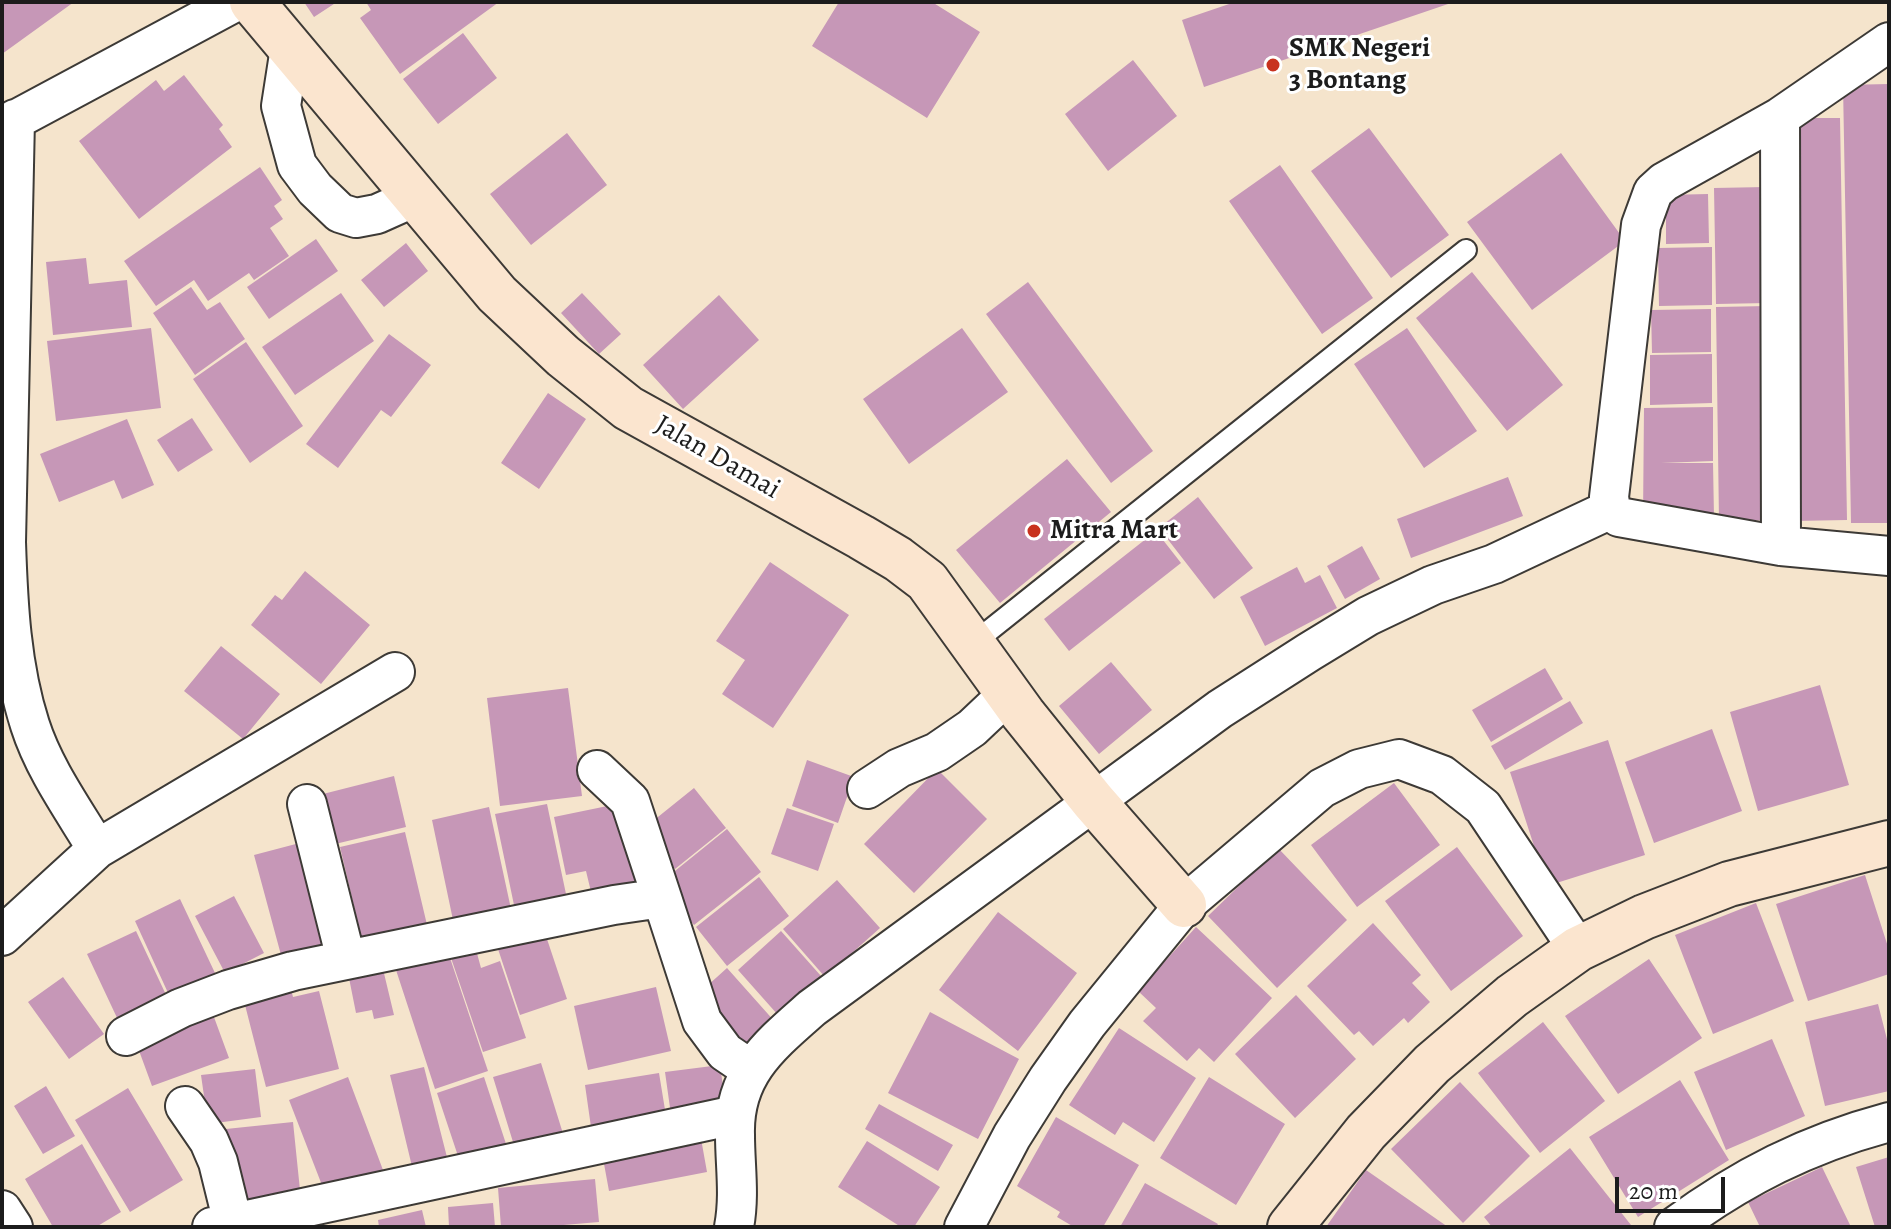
<!DOCTYPE html>
<html>
<head>
<meta charset="utf-8">
<style>
  body { margin:0 }
  #map { position:relative; width:1891px; height:1229px; overflow:hidden; background:#f5e4cc; font-family:Alegreya,serif }
  canvas { display:block }
  .frame { position:absolute; inset:0; border:4px solid #1c1c1c; pointer-events:none }
  .scale { position:absolute; left:1615px; top:1177px; width:110px; height:36px; box-sizing:border-box; border:4px solid #1c1c1c; border-top:0; padding-left:10px; font-size:24px; line-height:28px; white-space:nowrap; color:#1c1c1c; -webkit-text-stroke:6px #fff; paint-order:stroke }
</style>
</head>
<body>
<div id="map">
<canvas width="1891" height="1229"></canvas>
<div class="frame"></div>
<div class="scale">20 m</div>
</div>
<script>
const context = document.querySelector('canvas').getContext('2d');
context.lineJoin = 'round';
function fillPath(path, color) { context.fillStyle = color; context.fill(path, 'evenodd'); }
function trace(path, color, width, dash) { context.strokeStyle = color; context.lineWidth = width; context.lineCap = dash ? 'butt' : 'round'; context.setLineDash(dash || []); context.stroke(path); }
function drawText(font, color, halo, rows, align = 'center') {
  context.font = font + ' Alegreya,serif'; context.lineWidth = 6; context.setLineDash([]); context.textBaseline = 'middle'; context.strokeStyle = halo; context.fillStyle = color; for (const [text, x, y, turn = 0] of rows) {
    context.save(); context.translate(x, y); context.rotate((+turn || 0) * Math.PI / 180); context.textAlign = isNaN(turn) ? turn : align; if (halo) context.strokeText(text, 0, 0); context.fillText(text, 0, 0); context.restore();
  }
}
const building = new Path2D(`
  M2,2H74L2,54Z
  M304,2H337L314,17Z
  M366,2H499L400,74L360,18L371,10Z
  M839,2H932L980,32L927,118L812,46Z
  M1235,2H1451V3L1204,87L1182,20Z
  M463,33L497,78L438,124L403,79Z
  M1133,60L1177,116L1108,171L1065,114Z
  M184,75L223,125L219,129L232,147L139,219L79,141L156,80L164,91Z
  M1889,84V523H1851L1843,85Z
  M1786,118H1840L1847,520L1793,521Z
  M1369,128L1449,235L1391,278L1311,171Z
  M567,133L607,185L531,245L490,194Z
  M1561,153L1625,241L1532,310L1467,222Z
  M1280,165L1373,298L1322,334L1229,201Z
  M260,167L282,200L274,206L283,219L270,228L289,256L254,280L249,273L208,301L194,280L156,306L124,261Z
  M1766,187L1768,303L1716,304L1714,188Z
  M1708,194L1709,243L1666,244V195Z
  M316,239L338,271L269,319L247,287Z
  M406,243L428,271L384,307L361,280Z
  M1712,247V305L1659,306L1658,248Z
  M86,258L89,284L127,280L132,327L53,335L46,262Z
  M1472,272L1563,385L1507,431L1416,318Z
  M1028,282L1153,451L1111,483L986,314Z
  M191,287L207,310L220,302L245,339L195,375L153,313Z
  M341,293L374,341L295,395L262,347Z
  M582,293L621,334L599,354L561,313Z
  M719,295L759,340L683,409L643,365Z
  M1768,306L1772,520L1719,521L1716,307Z
  M1711,309V352L1652,353L1651,310Z
  M151,328L161,408L56,421L47,341Z
  M962,328L1008,392L909,464L863,399Z
  M1407,328L1477,431L1424,468L1354,364Z
  M389,334L431,365L391,417L381,410L338,468L306,444Z
  M246,342L303,426L250,463L193,379Z
  M1712,354V403L1650,405V355Z
  M548,393L586,419L539,489L501,463Z
  M1713,407V461L1661,463H1713L1714,517L1643,518L1644,408Z
  M192,418L213,450L178,472L157,440Z
  M127,419L154,485L122,499L114,480L59,502L40,454Z
  M1067,459L1111,512L1000,603L956,550Z
  M1508,477L1523,516L1411,558L1397,519Z
  M1198,497L1253,568L1214,599L1159,528Z
  M1156,531L1181,563L1069,651L1044,619Z
  M1362,546L1380,579L1345,599L1327,566Z
  M770,562L849,615L773,728L722,694L745,660L716,641Z
  M1297,567L1305,583L1320,575L1337,608L1265,646L1240,597Z
  M305,571L370,625L321,684L251,625L275,595L282,600Z
  M221,646L280,694L243,739L184,691Z
  M1111,662L1152,710L1099,754L1059,706Z
  M1545,668L1563,699L1491,742L1472,710Z
  M1820,685L1849,785L1758,811L1730,712Z
  M568,688L582,796L500,806L487,698Z
  M1570,701L1583,723L1505,770L1491,746Z
  M1712,729L1742,811L1654,843L1625,762Z
  M1608,740L1645,855L1547,886L1510,772Z
  M807,760L854,777L838,823L792,806Z
  M937,769L987,819L914,893L864,844Z
  M394,776L406,827L331,845L319,795Z
  M1394,783L1440,845L1357,907L1311,845Z
  M694,788L726,828L675,869L643,829Z
  M622,803L639,886L592,896L586,871L566,875L554,817Z
  M547,804L566,894L514,905L495,814Z
  M489,807L511,909L453,920L432,820Z
  M787,808L834,824L818,871L771,854Z
  M727,829L761,872L694,925L660,883Z
  M405,832L428,929L363,945L340,847Z
  M311,840L339,940L281,955L254,855Z
  M1457,847L1523,936L1451,991L1385,901Z
  M1278,848L1347,920L1277,988L1208,916Z
  M1865,875L1889,950V974L1808,1001L1776,904Z
  M759,877L789,916L727,966L696,927Z
  M837,880L880,928L825,977L783,929Z
  M234,896L264,953L225,973L195,916Z
  M180,899L215,973L169,995L135,921Z
  M1756,903L1794,1001L1713,1034L1675,935Z
  M998,912L1077,973L1018,1051L939,990Z
  M1373,923L1421,975L1412,983L1430,1002L1408,1023L1404,1018L1373,1046L1359,1031L1354,1035L1307,986Z
  M543,927L567,999L520,1015L496,943Z
  M1196,927L1272,998L1214,1062L1199,1048L1187,1061L1143,1021L1156,1008L1138,991Z
  M136,931L168,999L119,1022L87,954Z
  M781,931L821,976L778,1015L738,970Z
  M475,946L481,968L500,961L526,1038L483,1052L450,955Z
  M448,952L488,1071L435,1089L396,970Z
  M1649,959L1702,1038L1618,1094L1565,1016Z
  M382,965L394,1015L374,1019L372,1010L356,1013L348,973Z
  M727,968L776,1023L745,1050L697,995Z
  M63,977L104,1034L69,1059L28,1002Z
  M290,985L293,997L319,991L339,1069L266,1087L245,1005L261,1000L259,994Z
  M656,987L671,1051L588,1070L574,1006Z
  M1296,995L1356,1059L1295,1118L1235,1054Z
  M1878,1004L1889,1047V1091L1825,1106L1805,1022Z
  M211,1009L229,1058L152,1086L134,1037Z
  M930,1012L1019,1059L978,1139L888,1093Z
  M1543,1022L1605,1101L1540,1153L1478,1073Z
  M1119,1028L1196,1078L1154,1142L1123,1122L1115,1135L1069,1105Z
  M1772,1039L1805,1116L1726,1150L1694,1072Z
  M541,1063L565,1140L517,1155L493,1077Z
  M720,1065L726,1108L671,1115L665,1072Z
  M424,1067L450,1169L415,1179L390,1075Z
  M255,1069L261,1117L208,1124L201,1075Z
  M659,1073L667,1122L592,1134L585,1085Z
  M348,1077L383,1170L325,1193L289,1100Z
  M484,1077L510,1156L463,1171L437,1093Z
  M1209,1077L1285,1124L1236,1205L1160,1158Z
  M1680,1080L1729,1160L1638,1217L1589,1137Z
  M1460,1082L1530,1156L1463,1223L1391,1149Z
  M46,1086L75,1136L43,1154L14,1106Z
  M128,1088L183,1180L130,1212L75,1120Z
  M879,1104L953,1145L938,1171L865,1129Z
  M1056,1117L1139,1165L1103,1227H1074L1057,1217L1060,1212L1017,1186Z
  M293,1122L301,1200L234,1207L226,1129Z
  M700,1133L707,1172L609,1191L602,1153Z
  M867,1141L940,1187L914,1227H901L838,1187Z
  M82,1144L121,1212L96,1227H53L25,1179Z
  M1570,1148L1631,1225L1629,1227H1492L1484,1217Z
  M1889,1157V1227H1875L1856,1167Z
  M1822,1167L1851,1227H1760L1748,1202Z
  M1366,1170L1448,1227H1326Z
  M595,1179L599,1222L540,1227H501L498,1188Z
  M1145,1183L1218,1224L1216,1227H1120Z
  M493,1203L495,1227H449L448,1207Z
  M422,1210L426,1227H379L378,1220Z`);
const lane = new Path2D(`
  M971,645L1466,250`);
const street = new Path2D(`
  M290,48L281,106L297,165L315,189L340,213L356,218L377,214L415,197
  M1780,117L1781,546
  M15,119L6,542C8,603 11,666 30,725C44,769 73,809 97,849
  M2,127L235,2
  M1611,509L1619,517L1781,546L1889,556
  M597,770L630,801L662,898
  M867,789L899,768L937,752L972,728L1008,694
  M307,804L346,959
  M2,936L97,849L395,672
  M126,1036L181,1008L228,990L293,971L614,905L662,898L702,1021L725,1052L750,1069
  M185,1106L209,1141L218,1162L233,1223L212,1227
  M2,1210L13,1227
  M233,1227V1223L735,1115
  M734,1227C740,1195 735,1166 735,1135C733,1074 770,1045 812,1008L1220,709L1309,652L1368,616L1433,585L1494,564L1611,509L1609,497L1641,225L1653,192L1664,182L1780,117L1889,42
  M964,1227L1012,1136L1048,1079L1087,1024L1184,905L1322,788L1359,769L1399,759L1442,775L1483,807L1578,949
  M1674,1227C1742,1177 1807,1144 1889,1122`);
const secondary = new Path2D(`
  M252,2L497,294L563,356L628,408L861,537L898,559L927,581L1023,714L1093,801L1184,905
  M1290,1227L1366,1132L1432,1064L1512,996L1578,949L1644,917L1729,884L1889,843`);
const markers = [
  [1273,65,8,"#c8321e"],
  [1034,531,8,"#c8321e"]
];
const poiNames = [
  ["SMK Negeri",1289,49],
  ["3 Bontang",1289,81],
  ["Mitra Mart",1050,531]
];
const streetNames = [
  ["Jalan Damai",717,458,30]
];
fillPath(building, '#c697b7');
trace(lane, '#3d3a36', 24);
trace(street, '#3d3a36', 42);
trace(secondary, '#3d3a36', 48);
trace(lane, '#fff', 20);
trace(street, '#fff', 38);
trace(secondary, '#fbe5cf', 44);
for (const [x, y, r, color] of markers) { const dot = new Path2D(); dot.arc(x, y, r, 0, 2 * Math.PI); context.fillStyle = color; context.fill(dot); trace(dot, '#fff', 3); }
drawText('bold 28px', '#1c1c1c', '#fff', poiNames, 'left');
drawText('28px', '#1c1c1c', '#fff', streetNames);
</script>
</body>
</html>
